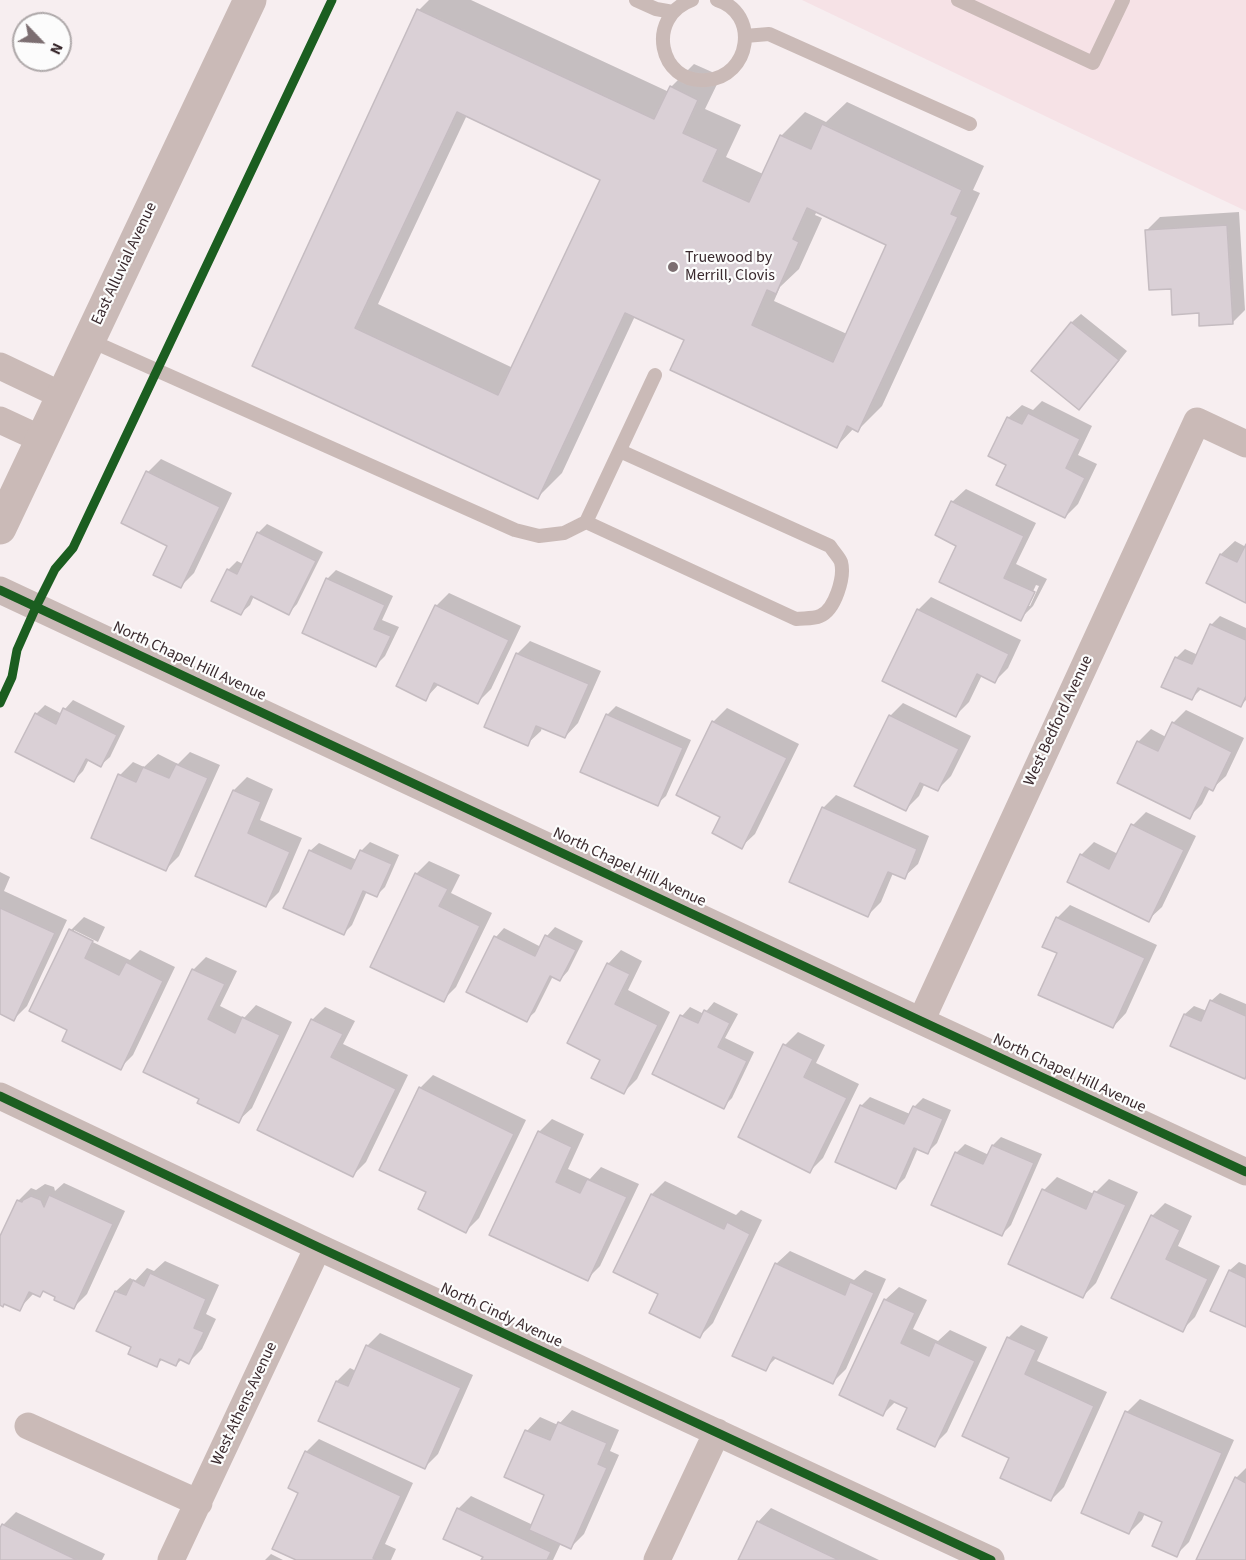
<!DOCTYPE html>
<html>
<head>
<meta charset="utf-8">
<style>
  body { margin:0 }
  #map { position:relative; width:1246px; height:1560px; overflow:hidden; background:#f7eef0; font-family:"Source Sans 3",sans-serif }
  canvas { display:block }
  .north { position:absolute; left:12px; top:12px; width:60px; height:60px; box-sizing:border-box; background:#fcfcfc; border:2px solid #aea8a9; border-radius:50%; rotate:115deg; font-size:16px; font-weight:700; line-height:24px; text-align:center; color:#39292d }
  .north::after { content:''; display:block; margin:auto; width:21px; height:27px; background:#7c6e71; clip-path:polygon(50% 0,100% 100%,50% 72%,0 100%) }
</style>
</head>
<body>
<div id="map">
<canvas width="1246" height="1560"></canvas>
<div class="north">N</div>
</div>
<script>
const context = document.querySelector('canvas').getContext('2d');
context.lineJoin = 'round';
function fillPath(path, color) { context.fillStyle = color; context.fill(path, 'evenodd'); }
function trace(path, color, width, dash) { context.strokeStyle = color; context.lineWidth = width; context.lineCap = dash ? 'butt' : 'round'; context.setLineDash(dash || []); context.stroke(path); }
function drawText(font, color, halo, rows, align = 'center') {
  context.font = font + ' "Source Sans 3",sans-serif'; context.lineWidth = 4.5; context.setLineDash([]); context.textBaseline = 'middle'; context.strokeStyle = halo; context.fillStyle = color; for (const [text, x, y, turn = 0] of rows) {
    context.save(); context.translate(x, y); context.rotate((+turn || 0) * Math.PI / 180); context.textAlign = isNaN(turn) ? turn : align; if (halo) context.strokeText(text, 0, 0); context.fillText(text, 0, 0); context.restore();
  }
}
const built = new Path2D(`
  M802,0H1246V211L1089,137Z`);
const shadow = new Path2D(`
  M429,0H471L669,92L671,87L694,64L721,76L705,109L741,125L726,157L763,174L781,136L805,112L826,122L847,102L984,166L973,190L980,193L882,406L858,430L854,428L837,446L686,340L635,316L562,473L538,497L254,365L419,10ZM467,115L602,179L513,368L378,304ZM817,211L888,244L847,334L774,301L780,287L799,269L822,218L815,215Z
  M1239,212L1245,310L1232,323L1172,288L1147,230L1160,217Z
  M1081,314L1127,351L1088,399L1079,408L1033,371L1072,322Z
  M1042,401L1092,426L1078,455L1097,464L1078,504L1065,517L1008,464V418L1022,405L1033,410Z
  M161,459L232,493L194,573L181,586L169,545L123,523L148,472Z
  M966,489L1036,523L1016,564L1047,579L1033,606L1020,619L958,545L952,502ZM1036,585L1039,586L1030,606H1026Z
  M267,524L323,552L297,604L289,613L254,596L250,605L241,613L228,570L237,561L243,564L258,533Z
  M1235,541L1246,547V601L1208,582L1221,554Z
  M336,570L393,596L382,620L399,627L385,656L376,665L327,579Z
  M449,593L521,626L491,689L478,702L439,684L425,699L436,606Z
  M931,597L1021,640L1008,668L995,681L982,675L969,702L956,715L918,610Z
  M1220,616L1246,628V700L1241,705L1202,688L1192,698L1176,658L1185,649L1198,655L1211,625Z
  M530,641L601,671L578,723L565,737L542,727L541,731L527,744L517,654Z
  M73,700L125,726L110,757L101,765L89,759L83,771L74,780L36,714L45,705L62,714L65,709Z
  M903,703L971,736L951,776L938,789L925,783L919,796L906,809L890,716Z
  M616,706L691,740L666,796L657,804L607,715Z
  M727,708L799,744L755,834L741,847L722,816L678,794L713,722Z
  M1186,710L1244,738L1226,776L1212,789L1210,788L1202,804L1189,817L1138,742L1151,729L1166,737L1173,723Z
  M190,752L220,765L179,856L166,869L120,775L133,762L144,767L158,754L178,764Z
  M247,777L273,789L260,820L302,838L279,892L266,905L234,790Z
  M836,795L929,836L918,864L904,877L893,873L881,902L868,915L823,808Z
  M1146,812L1196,836L1162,907L1148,920L1081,855L1094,842L1118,854L1133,825Z
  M370,842L399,855L385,887L377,895L367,891L352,925L343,934L310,851L319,843L357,860L361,851Z
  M429,861L460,875L451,893L492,913L456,987L443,1000L416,874Z
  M0,872L10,877L4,891L67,920L27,1006L14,1019L0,1012Z
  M1070,905L1157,945L1126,1013L1113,1027L1059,952L1057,918Z
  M84,917L105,927L98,942L74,930V933L130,960L140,950L175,967L133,1055L120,1068L69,1029L71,930Z
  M555,927L583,941L568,971L560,980L553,976L535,1012L526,1020L496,937L504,928L541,947L547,936Z
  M621,950L642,961L628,990L670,1012L637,1079L624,1092L602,1059L569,1042L608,964Z
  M206,957L237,971L220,1006L244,1018L256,1005L292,1022L252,1108L238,1121L193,970Z
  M1220,993L1246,1004V1076L1172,1045L1185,1014L1194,1006L1207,1011L1211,1001Z
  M714,1002L738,1014L725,1038L754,1052L732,1098L723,1107L682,1016L690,1007L704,1014Z
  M325,1007L355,1021L343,1044L408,1075L366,1162L353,1175L312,1020Z
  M798,1032L825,1045L816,1063L859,1084L823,1158L810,1171L785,1045Z
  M433,1075L526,1120L479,1218L466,1231L420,1088Z
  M870,1097L910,1114L914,1107L923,1098L951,1110L937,1143L928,1152L918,1148L905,1178L896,1187L861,1106Z
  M552,1119L584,1134L568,1169L590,1179L601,1167L639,1184L600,1266L587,1279L539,1132Z
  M1001,1137L1042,1154L1011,1225L1002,1234L956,1153L965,1144L989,1155L993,1145Z
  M1057,1177L1094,1194L1109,1179L1138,1192L1096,1283L1083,1296L1044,1190Z
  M665,1181L736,1215L741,1210L762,1220L713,1323L700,1336L660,1293L615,1271L652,1194Z
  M64,1183L125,1211L87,1294L74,1307L57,1296L45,1290L39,1295L34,1293L19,1309L5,1303L0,1304V1240L18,1201L31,1188L36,1190L45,1184L54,1187L55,1191Z
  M1165,1203L1192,1216L1178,1246L1220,1266L1195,1317L1182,1330L1152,1216Z
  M790,1251L854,1280L865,1270L886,1279L846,1369L833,1382L777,1357L765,1369L776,1264Z
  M165,1261L219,1285L206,1314L216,1319L202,1349L189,1362L182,1359L176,1365L163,1359L156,1365L133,1346L98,1330L116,1291L130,1278L135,1281L147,1268L154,1271Z
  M1239,1262L1246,1265V1326L1212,1310L1230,1270Z
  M899,1287L927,1300L913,1329L938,1341L950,1330L987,1347L947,1432L934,1445L909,1407L896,1401L883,1414L885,1300Z
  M1021,1325L1048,1337L1037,1361L1107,1392L1064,1487L1051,1500L1011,1457L1008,1338Z
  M380,1333L473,1375L438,1454L425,1467L320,1420L337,1381L350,1368L356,1371L367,1346Z
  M1140,1399L1234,1440L1189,1542L1176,1555L1164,1522L1145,1513L1142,1520L1129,1533L1082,1512L1127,1412Z
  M572,1410L619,1430L610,1451L619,1455L584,1534L571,1547L561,1543L553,1560H483L485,1557L458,1509L471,1496L533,1525L546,1494L506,1477L527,1431L540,1417L558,1425Z
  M319,1439L413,1483L385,1544L396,1549L391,1560H299L300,1492L306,1452Z
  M1246,1468V1560H1198L1236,1478Z
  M771,1508L879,1560H740L758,1522Z
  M16,1512L105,1554L102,1560H0V1531L3,1525Z
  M271,1554L283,1560H265Z`);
const building = new Path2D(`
  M417,9L654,119L670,86L698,100L683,133L718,149L703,181L749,202L780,135L811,149L822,124L962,190L951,214L958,217L858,432L847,426L837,448L670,370L684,340L625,313L538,499L252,366ZM457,112L600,180L498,395L355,328ZM807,208L886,245L833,362L752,325L767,290L776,294L799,242L793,239Z
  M1227,225L1233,324L1199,326V313L1172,315L1171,289L1149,290L1145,230Z
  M1071,322L1119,360L1079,410L1031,371Z
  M1028,413L1080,439L1066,468L1085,478L1065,518L996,485L1006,465L988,456L1007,417L1022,424Z
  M146,471L220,507L181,588L153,575L167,546L121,523Z
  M951,501L1024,536L1004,578L1035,592L1021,621L939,582L956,546L935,535Z
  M257,532L316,561L289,615L251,596L241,615L211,601L227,569L237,574Z
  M1246,544V603L1206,583L1220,554L1237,562Z
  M326,578L385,605L374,629L391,636L376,667L302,633Z
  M435,605L509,640L478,704L434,683L426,701L396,686Z
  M917,609L1009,654L995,683L977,674L956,717L882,681Z
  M1210,624L1246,640V696L1241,707L1198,688L1192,700L1161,687L1175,657L1192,664Z
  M516,653L589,684L565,738L536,726L528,746L484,727Z
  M63,708L117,735L101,767L86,759L74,782L15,752L35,713L56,724Z
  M606,714L683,748L658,806L580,772Z
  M889,715L959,749L938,791L920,783L906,811L854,786Z
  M712,721L787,758L742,849L712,833L720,817L676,795Z
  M1172,722L1232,752L1213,791L1205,787L1190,819L1117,783L1137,741L1158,751Z
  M176,764L208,778L166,871L91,838L118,774L136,782L143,767L169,778Z
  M233,790L261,802L248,833L290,852L266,907L195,876Z
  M822,807L917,849L905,879L888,872L868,917L789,882Z
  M1131,824L1184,850L1149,922L1067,882L1080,854L1109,869Z
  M309,850L351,869L360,850L392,864L377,897L363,891L344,935L283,908Z
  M415,873L448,889L439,906L480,926L444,1002L370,967Z
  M0,908L55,933L14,1021L0,1014Z
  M1056,917L1145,958L1113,1028L1038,995L1057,953L1042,947Z
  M69,929L93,941L85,958L119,975L126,962L163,981L121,1070L62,1041L67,1030L29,1011Z
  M545,935L576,950L560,981L550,976L527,1022L466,992L494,936L535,956Z
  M607,963L630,974L615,1004L658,1025L624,1094L591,1078L600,1060L567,1043Z
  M192,969L225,984L208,1019L235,1033L242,1017L280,1035L239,1123L197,1103L199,1099L143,1072Z
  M1210,1000L1246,1016V1076L1245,1079L1170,1046L1184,1014L1201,1021Z
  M704,1010L730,1023L718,1047L747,1061L724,1109L652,1074L680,1015L698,1023Z
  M311,1019L343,1034L331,1057L396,1089L353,1177L257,1130Z
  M783,1044L813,1059L804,1077L847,1098L810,1173L738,1137Z
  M419,1087L514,1134L466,1233L418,1209L426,1192L379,1170Z
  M860,1105L904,1124L913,1106L943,1119L928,1154L914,1148L896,1189L835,1162Z
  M538,1131L572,1147L556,1182L580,1193L587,1179L627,1197L588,1281L489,1235Z
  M992,1145L1034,1163L1002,1236L931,1205L955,1152L983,1164Z
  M1042,1189L1086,1209L1094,1191L1126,1205L1083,1298L1008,1264Z
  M651,1194L724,1229L727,1222L750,1234L700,1338L649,1313L658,1294L613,1272Z
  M49,1195L113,1224L74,1309L54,1300L55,1297L43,1291L40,1297L29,1292L20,1311L4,1304L3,1307L0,1305V1236L17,1200L22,1202L23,1200L31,1196L41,1200L44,1207Z
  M1151,1215L1180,1230L1166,1259L1208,1279L1183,1332L1111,1298Z
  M775,1263L845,1295L850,1282L874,1293L833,1384L773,1357L766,1371L732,1356Z
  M1229,1270L1246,1278V1327L1210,1311Z
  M150,1273L206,1299L194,1328L204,1332L189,1364L179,1359L176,1366L160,1359L157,1367L128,1354L131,1347L96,1331L115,1291L126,1295L133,1280L144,1286Z
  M884,1299L915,1313L901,1343L929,1356L935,1342L975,1361L935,1447L897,1429L907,1408L890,1400L883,1416L839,1395Z
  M1007,1337L1036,1350L1025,1374L1094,1406L1051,1501L1000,1478L1009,1458L962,1436Z
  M366,1345L461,1388L425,1469L318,1421L336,1381L348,1386Z
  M1125,1411L1222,1453L1177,1557L1152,1546L1162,1522L1139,1512L1129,1534L1081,1513Z
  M558,1422L607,1443L598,1464L607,1468L571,1549L529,1530L544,1495L504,1477L525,1430L550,1440Z
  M305,1451L401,1496L373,1558L378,1560H296L272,1549L298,1493L288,1488Z
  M1235,1477L1246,1483V1560H1196Z
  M457,1508L551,1552L547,1560H481L483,1557L443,1539Z
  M757,1521L839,1560H738Z
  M2,1524L77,1560H0V1528Z`);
const service = new Path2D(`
  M636,0L656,9L673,12
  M692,0C645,17 659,84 706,80C751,77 760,13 717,0
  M958,0L1093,63L1123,0
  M745,36L769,34L970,124
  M89,340L515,530L539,536L564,533L586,522L655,375
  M586,522L796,619C804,618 813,619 820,616C835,610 845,577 841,562C839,557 833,551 830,546L620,451`);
const minor = new Path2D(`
  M0,366L63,396
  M0,420L41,439
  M0,590L921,1021L1246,1172
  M921,1021L1197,421L1246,444
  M0,1096L318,1247L991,1560
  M28,1426L199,1503
  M171,1560L318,1247
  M657,1560L717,1432`);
const tertiary = new Path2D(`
  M0,528L250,0`);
const cycleway = new Path2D(`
  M0,590L921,1021L1246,1172
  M0,703L12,677L17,650L36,607L55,569L73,548L332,0
  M0,1096L318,1247L991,1560`);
const markers = [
  [673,267,6,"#7c6e71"]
];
const poiNames = [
  ["Truewood by",685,258],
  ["Merrill, Clovis",685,276]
];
const streetNames = [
  ["East Alluvial Avenue",125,264,-65],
  ["North Chapel Hill Avenue",189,662,25],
  ["West Bedford Avenue",1059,721,-65],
  ["North Chapel Hill Avenue",629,868,25],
  ["North Chapel Hill Avenue",1069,1074,25],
  ["North Cindy Avenue",501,1316,25],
  ["West Athens Avenue",245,1404,-65]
];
fillPath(built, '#f6e2e6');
fillPath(shadow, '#0003');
fillPath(building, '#dad0d6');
trace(building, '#c5bcc1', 1.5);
trace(service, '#cabab7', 14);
trace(minor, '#cabab7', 27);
trace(tertiary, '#cabab7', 33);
trace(cycleway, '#1b5e20', 9);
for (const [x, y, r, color] of markers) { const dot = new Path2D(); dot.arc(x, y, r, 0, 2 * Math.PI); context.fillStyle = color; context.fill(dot); trace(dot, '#fcfcfc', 2); }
drawText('16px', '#39292d', '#fcfcfc', poiNames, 'left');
drawText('16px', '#39292d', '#fcfcfc', streetNames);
</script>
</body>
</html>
